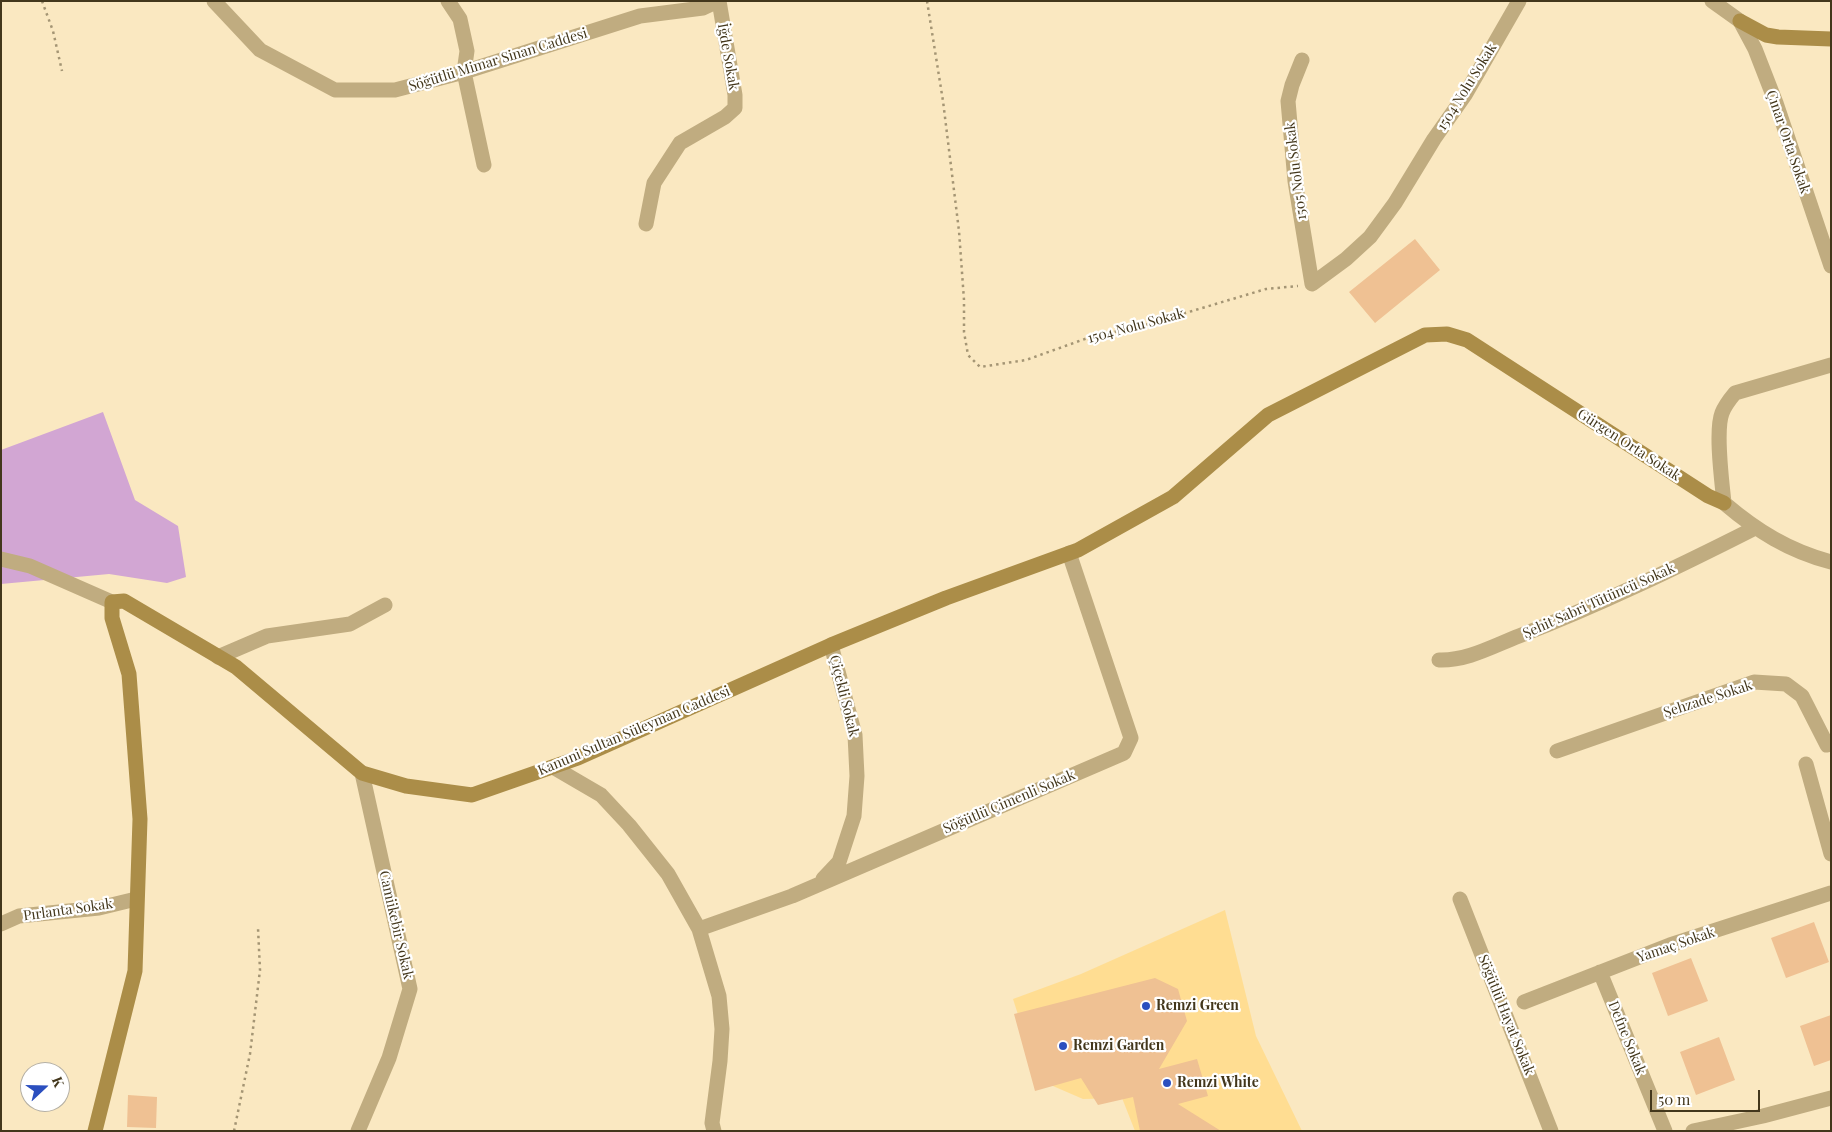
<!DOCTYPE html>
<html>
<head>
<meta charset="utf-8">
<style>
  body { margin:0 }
  #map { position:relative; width:1832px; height:1132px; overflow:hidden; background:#fae8c1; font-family:"Playfair Display",serif }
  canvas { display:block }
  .frame { position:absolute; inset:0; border:2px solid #43371c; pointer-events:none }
  .north { position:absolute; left:20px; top:1062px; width:50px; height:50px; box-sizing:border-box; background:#fff; border:1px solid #b4afa4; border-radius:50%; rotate:69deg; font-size:14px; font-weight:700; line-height:20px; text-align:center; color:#43371c }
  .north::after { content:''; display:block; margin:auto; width:18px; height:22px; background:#2b4fbf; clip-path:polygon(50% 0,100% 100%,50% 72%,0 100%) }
  .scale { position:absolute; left:1650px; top:1090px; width:110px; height:22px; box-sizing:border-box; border:2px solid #43371c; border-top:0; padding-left:6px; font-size:15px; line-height:18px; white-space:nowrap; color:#43371c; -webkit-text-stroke:4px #fff; paint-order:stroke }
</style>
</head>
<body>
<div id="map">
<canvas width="1832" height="1132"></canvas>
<div class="frame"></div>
<div class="north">K</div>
<div class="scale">50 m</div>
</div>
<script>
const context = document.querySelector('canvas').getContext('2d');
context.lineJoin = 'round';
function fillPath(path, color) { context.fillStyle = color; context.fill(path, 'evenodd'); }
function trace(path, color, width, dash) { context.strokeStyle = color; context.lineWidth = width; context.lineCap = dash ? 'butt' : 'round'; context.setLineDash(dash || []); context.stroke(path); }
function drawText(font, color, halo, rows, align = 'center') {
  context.font = font + ' "Playfair Display",serif'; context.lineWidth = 4.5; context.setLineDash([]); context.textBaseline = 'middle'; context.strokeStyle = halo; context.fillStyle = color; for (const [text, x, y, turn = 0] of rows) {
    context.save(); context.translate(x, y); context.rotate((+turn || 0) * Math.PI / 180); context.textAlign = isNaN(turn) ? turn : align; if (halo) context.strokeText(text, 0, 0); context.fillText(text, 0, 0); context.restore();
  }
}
const built = new Path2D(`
  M1225,910L1256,1036L1302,1131H1135L1122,1098L1083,1099L1039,1080L1013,999L1081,974Z`);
const green = new Path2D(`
  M103,412L135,500L178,526L186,577L167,583L109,574L1,584V450Z`);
const building = new Path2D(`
  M1415,239L1440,270L1375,323L1349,292Z
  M1814,922L1829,962L1786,978L1771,938Z
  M1691,958L1708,1001L1668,1016L1652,973Z
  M1155,978L1178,989L1187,1021L1159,1069L1197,1059L1208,1096L1178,1104L1221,1131H1140L1133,1097L1098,1105L1081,1078L1035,1091L1014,1014Z
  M1831,1015V1060L1814,1066L1800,1026Z
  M1719,1037L1735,1080L1696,1095L1680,1052Z
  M128,1095L157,1097L156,1128L127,1127Z`);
const path = new Path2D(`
  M42,1L53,31L62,71
  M927,1L943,101L959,231L964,300V332L968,355L980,367L1026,360L1096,335L1135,328L1266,289L1298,286
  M234,1131L250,1054L260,970L258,928`);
const street = new Path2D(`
  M214,1L260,50L335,90H395L464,72L640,16L703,8L718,1
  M448,1L460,19L467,51L464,72L484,165
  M1712,1L1740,21L1755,49L1776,103L1831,266
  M1302,60L1292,85L1288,101L1295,181L1312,284L1346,259L1370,237L1395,203L1434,139L1465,95L1519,1
  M646,224L654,183L680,143L725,117L735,108V95L719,1
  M1831,365L1735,393C1730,399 1725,405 1722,413C1715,431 1722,482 1724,503C1757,531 1789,551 1831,562
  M1,559L30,566L112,602
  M218,657L267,636L350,624L385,605
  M1439,660C1467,661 1493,646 1519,636C1600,605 1678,567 1755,528
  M1557,751L1754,682L1786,684L1802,696L1827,745L1831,744
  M1806,764L1831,854
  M553,767L601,795L629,825L668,874L699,929L719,996L722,1029L720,1061L712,1123L714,1131
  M823,879L839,862L854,816L857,776L855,735L831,645
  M1460,899L1551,1131
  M1,924L19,916L99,908L136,899
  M699,929L792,896L1124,753L1131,738L1069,553
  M1600,972L1665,1131
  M1524,1002L1670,945L1831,893
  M358,1131L389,1058L410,989L362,773
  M1693,1131L1763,1116L1831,1098`);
const secondary = new Path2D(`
  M1740,21L1766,35L1778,37L1831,39
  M95,1131L135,971L140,819L129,674L112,618V602L124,601L236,667L362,773L406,786L472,795L578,758L831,645L946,598L1078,550L1173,497L1268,415L1425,335L1447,334L1467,340L1708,496L1724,503`);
const markers = [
  [1146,1006,5,"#2b4fbf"],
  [1063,1046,5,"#2b4fbf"],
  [1167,1083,5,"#2b4fbf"]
];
const streetNames = [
  ["İğde Sokak",728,57,80],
  ["Söğütlü Mimar Sinan Caddesi",498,60,-17],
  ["1504 Nolu Sokak",1467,87,-58],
  ["Çınar Orta Sokak",1788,142,71],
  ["1505 Nolu Sokak",1296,171,-97],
  ["1504 Nolu Sokak",1136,326,-15],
  ["Gürgen Orta Sokak",1629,445,33],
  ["Şehit Sabri Tütüncü Sokak",1599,601,-24],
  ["Çiçekli Sokak",844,696,76],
  ["Şehzade Sokak",1708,699,-18],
  ["Kanuni Sultan Süleyman Caddesi",634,731,-23],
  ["Söğütlü Çimenli Sokak",1009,802,-23],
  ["Pırlanta Sokak",68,910,-8],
  ["Camiikebir Sokak",396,925,77],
  ["Yamaç Sokak",1676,945,-19],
  ["Söğütlü Hayat Sokak",1506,1015,68],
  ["Defne Sokak",1627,1038,68]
];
const poiNames = [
  ["Remzi Green",1156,1006],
  ["Remzi Garden",1073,1046],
  ["Remzi White",1177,1083]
];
fillPath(built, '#ffdd92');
fillPath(green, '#d2a6d3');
fillPath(building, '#efc193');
trace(path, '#a49574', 2.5, [2.5, 4]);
trace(street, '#c0ac80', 15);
trace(secondary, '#ab8d48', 15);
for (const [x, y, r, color] of markers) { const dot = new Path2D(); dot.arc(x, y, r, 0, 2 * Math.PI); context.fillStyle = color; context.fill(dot); trace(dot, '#fff', 2); }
drawText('14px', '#43371c', '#fff', streetNames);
drawText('bold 14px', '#43371c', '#fff', poiNames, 'left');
</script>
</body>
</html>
